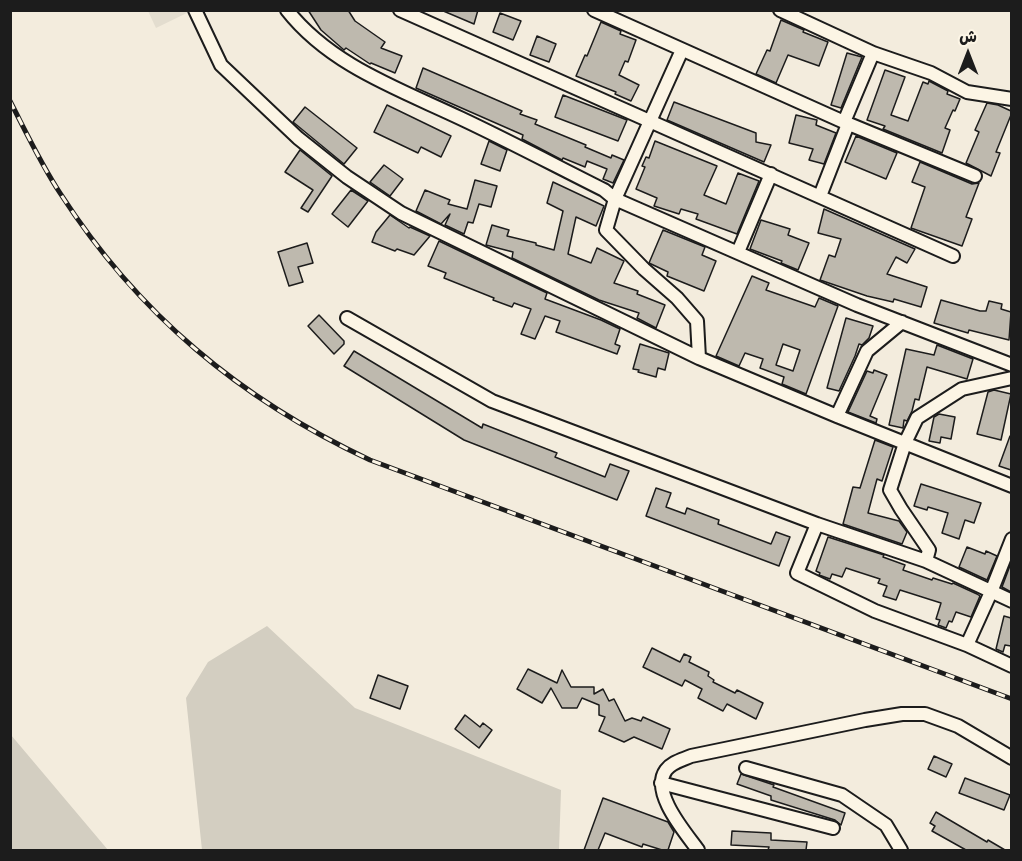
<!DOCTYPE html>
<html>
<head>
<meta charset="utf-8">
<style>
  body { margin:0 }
  #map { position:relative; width:1022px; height:861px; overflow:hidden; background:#f3ecdd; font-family:Delius,"Playpen Sans Arabic",sans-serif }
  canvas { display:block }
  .frame { position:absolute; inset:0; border:12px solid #1c1c1c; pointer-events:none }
  .north { position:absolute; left:938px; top:24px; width:60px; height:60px; -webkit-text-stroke:4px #fcf5e5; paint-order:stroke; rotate:0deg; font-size:16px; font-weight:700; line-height:24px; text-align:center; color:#1c1c1c }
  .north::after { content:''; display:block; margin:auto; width:21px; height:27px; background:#1c1c1c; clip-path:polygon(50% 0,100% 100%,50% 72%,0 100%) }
</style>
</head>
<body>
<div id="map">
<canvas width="1022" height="861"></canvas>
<div class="frame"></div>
<div class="north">ش</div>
</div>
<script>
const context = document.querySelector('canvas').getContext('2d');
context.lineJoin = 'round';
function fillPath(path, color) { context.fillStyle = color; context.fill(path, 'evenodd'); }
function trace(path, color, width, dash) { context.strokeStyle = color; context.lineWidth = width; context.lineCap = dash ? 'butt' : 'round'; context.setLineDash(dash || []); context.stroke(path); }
const built = new Path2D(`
  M193,10L156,28L148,11Z`);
const green = new Path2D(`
  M267,626L355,708L561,790L559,850H202L186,698L208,662Z
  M10,735H11L108,850H11Z`);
const building = new Path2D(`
  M308,10H348L355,21L385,42L381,48L402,56L395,73L371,63L370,64L346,48L344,50L321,30Z
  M441,10H478L474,24Z
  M500,13L521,21L513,40L493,32Z
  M781,20L804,30L803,32L828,42L819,66L788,55L776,83L756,74L767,50L770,51Z
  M601,22L621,31L620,34L636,40L628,62L625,61L619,75L639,85L631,101L615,94L616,92L576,76L585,55L587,56Z
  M537,36L556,44L549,62L530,55Z
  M847,53L862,57L841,108L831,105Z
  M423,68L522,111L520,114L537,120L535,124L586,145L585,147L611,158L612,155L624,160L613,183L603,179L607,169L587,161L585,167L563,158L562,160L522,139L523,135L416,88Z
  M885,70L905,77L891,115L908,121L923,82L928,84L929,81L948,91L947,94L960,99L955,111L953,110L945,128L950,130L942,153L883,129L885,126L867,120Z
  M563,95L627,120L618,141L555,117Z
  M674,102L756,133V142L771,145L764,162L667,120Z
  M987,103L998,105L1011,111V115L996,152L1000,153L991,176L966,163L979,132L975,130Z
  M387,105L451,136L441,157L421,147L418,153L374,132Z
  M305,107L357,148L344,164L293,122Z
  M796,115L817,120L816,125L836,133L824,164L809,160L813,149L789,143Z
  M856,136L897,153L886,179L845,162Z
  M489,141L507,150L500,171L481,164Z
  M655,141L717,166L704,195L726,204L738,173L759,181L737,234L696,219L698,214L681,209L679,214L654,206L657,198L636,189L645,167L642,166L646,157L649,158Z
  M300,150L332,176L308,212L301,208L313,190L285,172Z
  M920,162L972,184L979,183L966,217L972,219L962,246L911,228L925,187L912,182Z
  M384,165L403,179L390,196L370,182Z
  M475,180L497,186L491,207L479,204L473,223L468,222L464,234L445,225L450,214L441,224L416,211L425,190L450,200L448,204L467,209Z
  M553,182L604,206L596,226L576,217L568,254L591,263L597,248L624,261L614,283L638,291L637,294L665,305L656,328L637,318L639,313L599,300L512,258L513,252L486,245L492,225L509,230L507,236L536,243V245L554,250L563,211L547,203Z
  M351,190L368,201L348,227L332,214Z
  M824,209L915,249L907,263L896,257L887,274L927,287L921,307L894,299L893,302L867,296L820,280L829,255L835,257L841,239L818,233Z
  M390,215L409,228L410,227L430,236L414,255L397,249L395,251L372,242L376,232Z
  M761,220L790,229L788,235L809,243L798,270L781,263L782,261L750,249Z
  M663,230L705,247L702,255L716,261L704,291L667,276L668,272L649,263Z
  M439,241L547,293L545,299L601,320L620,329L615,344L620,346L617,354L556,332L560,321L545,316L535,339L521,334L531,309L514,303L512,307L493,300L494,298L444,278L446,273L428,266Z
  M307,243L313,263L298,267L303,282L289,286L278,252Z
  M752,276L769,283L766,290L815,307L819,298L838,306L806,394L782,384L784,377L760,368L763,359L745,353L739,366L716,356ZM783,344L800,350L793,371L776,365Z
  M941,300L980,311H986L989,301L1002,304L1001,309L1011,312L1009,340L969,330L968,333L934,323Z
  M319,315L344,341V344L334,354L308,326Z
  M846,318L873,326L869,338L862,345L859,344L855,356L839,391L827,388Z
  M640,344L669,353L665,370L658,368L656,377L638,372L639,370L633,369Z
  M937,345L973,359L967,379L927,367L919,400L915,399L912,411L907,421L904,420L903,428L889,425L906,349L934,355Z
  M354,351L482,428L483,424L557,453L555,457L605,477L610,464L629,471L617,500L464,440L344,366Z
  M874,370L887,375L870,416L877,419L876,423L848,412L867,371L873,373Z
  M994,390L1011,394L1001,440L977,434L988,392Z
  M939,414L955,417L951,439L941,437L940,443L929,441L934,417Z
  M1010,436H1011V470L999,466Z
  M875,440L893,447L882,481L877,479L868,513L899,521L907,532L902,544L843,524L853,487L860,488Z
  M921,484L981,503L974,523L965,520L959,539L942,533L948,513L928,507L927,510L914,506Z
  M656,488L671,493L666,507L685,514L687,508L719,520L718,524L771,544L776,532L790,537L779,566L646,516Z
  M828,537L884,555L883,557L905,565L903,570L932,580L933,578L952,584L953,583L977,594L980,596L971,617L956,612L952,622L949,621L946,628L938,625L940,620L936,619L941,603L900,590L896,600L883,596L887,586L878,583L880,579L846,568L842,577L832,574L830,579L819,575L820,573L816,571Z
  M967,547L985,554L986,551L997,556L987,580L959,567Z
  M1011,563V592L1002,587Z
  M1004,616L1011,618V646L1005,645L1003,652L996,649Z
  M652,648L680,662L684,654L691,657L689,662L709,672L708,676L714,680L713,682L735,693L737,690L763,703L756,719L727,704L723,711L698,698L702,689L685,680L682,686L643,667Z
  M528,669L557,683L562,670L571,687H594V694L603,689L609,701L614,699L625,721L632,718L641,721L643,717L670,729L662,749L634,737L624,742L599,731L605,717L599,715V705L582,698L577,708H562L551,688L542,703L517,689Z
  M378,675L408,686L400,709L370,698Z
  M465,715L480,727L483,723L492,730L479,748L455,729Z
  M934,756L952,764L946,777L928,769Z
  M741,774L774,785L773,787L845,813L841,825L835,820L771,800V796L737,784Z
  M965,778L1010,795L1004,810L959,793Z
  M603,798L668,822L674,832L668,850H662L643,844L642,847L605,833L598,850H584Z
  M936,812L987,842L988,840L1005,850H966L932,831L935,826L930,823Z
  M732,831L771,833V840L807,842L806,850H768L769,847L731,845Z`);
const minor = new Path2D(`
  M195,10L221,65L298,138L347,177L401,213L699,358L697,321L677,298L644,269L606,230L615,199L682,50
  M287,10C330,65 399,89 460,118C509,141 556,166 604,190L615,199L857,305L1012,365
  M400,10L953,256
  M594,10L844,122L975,176
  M780,10L873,53L931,73L967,92L1012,99
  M844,122L873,53
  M820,196L848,124
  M738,252L771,174
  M347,318L492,401L817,524L926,561L929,550L901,509L890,490L905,443L917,418L962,389L1012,378
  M699,358L837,416L1012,486
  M837,416L867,351L902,322
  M817,524L797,573L875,611L967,645L1012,666
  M926,561L1012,601
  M967,645L991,592L1012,539
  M746,768L842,795L886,825L901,850
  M661,783L833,828
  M698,850C685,832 650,792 666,770C672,762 682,760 691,756L865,720L902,714H925L958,726L1012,758`);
const rail = new Path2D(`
  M10,101C26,132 41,164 60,193C138,314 240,399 370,460L1012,699`);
fillPath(built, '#e3ddcf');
fillPath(green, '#d3cec1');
fillPath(building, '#beb9ae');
trace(building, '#1c1c1c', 1.5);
trace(minor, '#1c1c1c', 16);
trace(minor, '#fcf5e5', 12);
trace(rail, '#1c1c1c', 5);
trace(rail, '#fcf5e5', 3, [9]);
</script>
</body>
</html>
